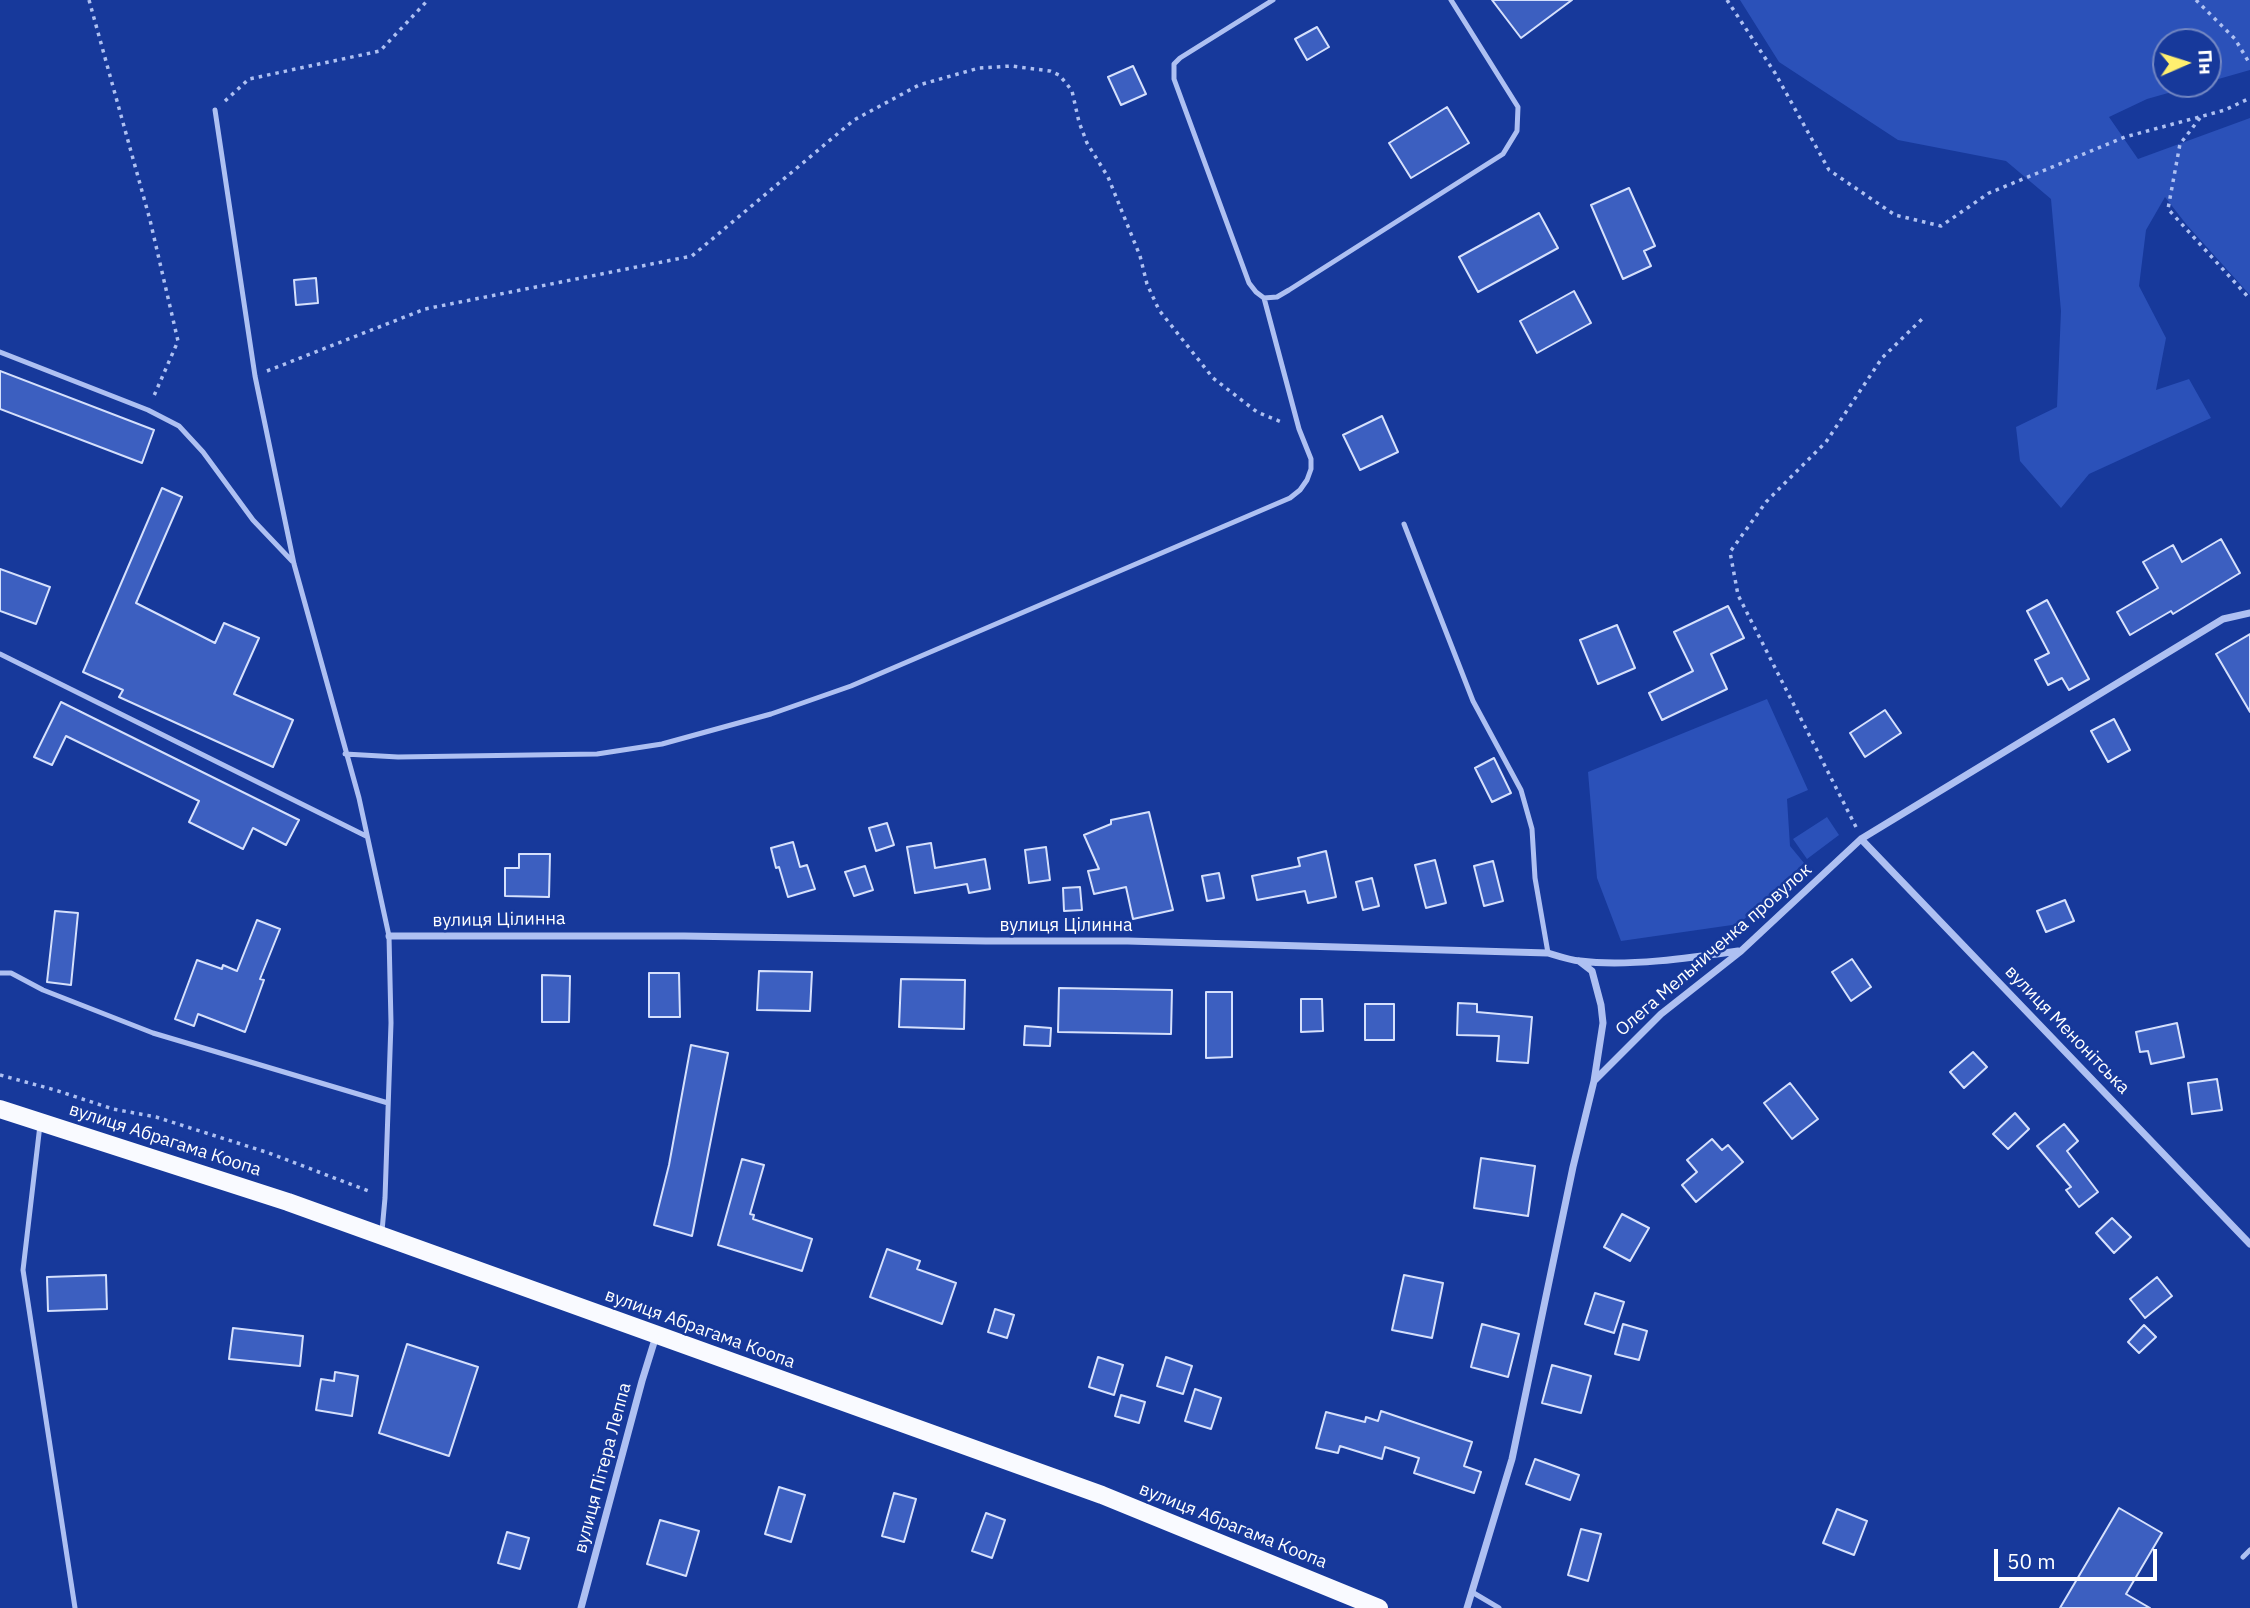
<!DOCTYPE html>
<html>
<head>
<meta charset="utf-8">
<style>
  body { margin:0 }
  #map { position:relative; width:2250px; height:1608px; overflow:hidden; background:#17399b; font-family:"IBM Plex Sans",sans-serif }
  canvas { display:block }
  .north { position:absolute; left:2152px; top:28px; width:70px; height:70px; box-sizing:border-box; background:#17399b; border:2px solid #7488c3; border-radius:50%; rotate:87deg; font-size:19px; font-weight:700; line-height:28px; text-align:center; color:#fff }
  .north::after { content:''; display:block; margin:auto; width:24px; height:32px; background:#ffef6f; clip-path:polygon(50% 0,100% 100%,50% 72%,0 100%) }
  .scale { position:absolute; left:1994px; top:1549px; width:163px; height:32px; box-sizing:border-box; border:4px solid #fff; border-top:0; padding-left:9px; font-size:21px; line-height:24px; white-space:nowrap; color:#fff; -webkit-text-stroke:5px #17399b; paint-order:stroke }
</style>
</head>
<body>
<div id="map">
<canvas width="2250" height="1608"></canvas>
<div class="north">Пн</div>
<div class="scale">50 m</div>
</div>
<script>
const context = document.querySelector('canvas').getContext('2d');
context.lineJoin = 'round';
function fillPath(path, color) { context.fillStyle = color; context.fill(path, 'evenodd'); }
function trace(path, color, width, dash) { context.strokeStyle = color; context.lineWidth = width; context.lineCap = dash ? 'butt' : 'round'; context.setLineDash(dash || []); context.stroke(path); }
function drawText(font, color, halo, rows, align = 'center') {
  context.font = font + ' "IBM Plex Sans",sans-serif'; context.lineWidth = 5; context.setLineDash([]); context.textBaseline = 'middle'; context.strokeStyle = halo; context.fillStyle = color; for (const [text, x, y, turn = 0] of rows) {
    context.save(); context.translate(x, y); context.rotate((+turn || 0) * Math.PI / 180); context.textAlign = isNaN(turn) ? turn : align; if (halo) context.strokeText(text, 0, 0); context.fillText(text, 0, 0); context.restore();
  }
}
const green = new Path2D(`
  M1740,0H2250V70L2208,82V42H2166V84H2200L2147,99L2109,117L2138,159L2250,118V295L2186,224L2165,197L2146,230L2139,286L2166,338L2156,390L2189,379L2211,418L2089,474L2061,508L2020,461L2016,427L2057,407L2061,311L2051,199L2006,161L1898,140L1779,62Z
  M1767,699L1808,790L1787,799L1790,846L1804,863L1739,924L1621,941L1597,878L1588,772Z
  M1827,817L1839,835L1807,859L1793,839Z`);
const building = new Path2D(`
  M1492,0H1572L1521,38Z
  M1317,27L1329,47L1307,60L1295,39Z
  M1133,66L1146,94L1121,105L1108,77Z
  M1447,107L1469,143L1411,178L1389,143Z
  M1629,188L1655,246L1644,251L1651,266L1623,279L1591,205Z
  M1539,213L1558,248L1478,292L1459,257Z
  M316,278L318,303L296,305L294,280Z
  M1574,291L1591,323L1537,353L1520,321Z
  M0,371L154,430L142,463L0,409Z
  M1382,416L1398,452L1360,470L1343,435Z
  M162,488L182,497L136,603L215,643L224,623L259,638L234,694L293,720L273,767L119,697L123,690L83,672Z
  M2221,539L2240,573L2173,614L2171,611L2130,635L2117,612L2158,588L2143,562L2173,545L2182,562Z
  M0,569L50,587L36,624L0,611Z
  M2047,600L2089,679L2069,690L2062,678L2048,685L2035,660L2049,653L2027,611Z
  M1728,606L1744,638L1711,654L1727,689L1662,720L1649,693L1693,671L1674,632Z
  M1617,625L1635,668L1598,684L1580,640Z
  M2250,634V712L2216,654Z
  M61,702L299,820L286,845L253,828L243,849L189,822L199,801L66,736L52,765L34,757Z
  M1885,710L1901,733L1865,757L1850,733Z
  M2114,719L2130,750L2108,762L2091,731Z
  M1494,758L1511,793L1492,802L1475,768Z
  M1149,812L1173,910L1133,919L1126,887L1094,894L1088,871L1099,869L1084,835L1111,824V820Z
  M887,823L894,845L876,851L869,828Z
  M793,842L800,867L807,865L815,889L788,897L779,867L776,868L771,848Z
  M931,843L935,868L985,859L990,889L969,893L967,884L915,893L907,847Z
  M1046,847L1050,880L1029,883L1025,850Z
  M1326,851L1336,897L1308,903L1305,891L1257,900L1252,876L1300,866L1298,858Z
  M519,854H550L549,897L505,896V868H519Z
  M1435,860L1446,903L1426,908L1415,865Z
  M1493,861L1503,901L1484,906L1474,866Z
  M865,866L873,890L854,896L845,872Z
  M1219,873L1224,898L1207,901L1202,876Z
  M1372,878L1379,906L1363,910L1356,882Z
  M1080,887L1082,910L1064,911L1063,888Z
  M2065,900L2074,921L2046,932L2037,911Z
  M55,911L78,913L71,985L47,982Z
  M257,920L280,929L260,979L264,980L245,1032L198,1014L194,1026L175,1019L197,960L222,969L223,965L237,971Z
  M1852,959L1871,987L1851,1001L1832,972Z
  M759,971L812,972L810,1011L757,1010Z
  M649,973H679L680,1017H649Z
  M542,975L570,976L569,1022H542Z
  M901,979L965,980L964,1029L899,1027Z
  M1059,988L1172,990L1171,1034L1058,1032Z
  M1206,992H1232V1057L1206,1058Z
  M1301,999H1322L1323,1031L1301,1032Z
  M1458,1003L1477,1004V1012L1532,1017L1528,1063L1497,1061L1499,1036L1457,1035Z
  M1365,1004H1394V1040H1365Z
  M2177,1023L2184,1057L2151,1064L2148,1051L2140,1052L2136,1032Z
  M1025,1026L1051,1028L1050,1046L1024,1045Z
  M691,1045L728,1053L692,1236L654,1225L669,1165Z
  M1973,1052L1987,1067L1964,1088L1950,1072Z
  M2217,1079L2222,1110L2192,1114L2188,1083Z
  M1790,1083L1818,1119L1792,1139L1764,1103Z
  M2015,1113L2029,1129L2008,1149L1993,1134Z
  M2064,1124L2078,1141L2067,1151L2098,1192L2079,1207L2066,1190L2071,1187L2037,1146Z
  M1712,1139L1722,1150L1728,1145L1743,1162L1696,1202L1682,1185L1697,1172L1687,1160Z
  M1481,1158L1535,1166L1528,1216L1474,1208Z
  M742,1159L764,1165L750,1214L754,1215L753,1219L812,1239L802,1271L718,1245Z
  M1622,1214L1649,1228L1630,1261L1604,1247Z
  M2112,1218L2131,1237L2114,1253L2096,1233Z
  M887,1249L920,1261L917,1269L956,1283L942,1324L870,1297Z
  M106,1275L107,1309L48,1311L47,1277Z
  M1404,1275L1443,1283L1432,1338L1392,1330Z
  M2157,1277L2172,1296L2145,1318L2130,1299Z
  M1595,1293L1624,1302L1614,1333L1585,1324Z
  M995,1309L1014,1315L1007,1338L988,1332Z
  M1482,1324L1519,1334L1508,1377L1471,1367Z
  M1623,1324L1647,1331L1639,1360L1615,1354Z
  M2144,1325L2156,1337L2139,1353L2128,1342Z
  M233,1328L303,1336L300,1366L229,1359Z
  M407,1344L478,1367L449,1456L379,1433Z
  M1098,1357L1123,1365L1114,1395L1089,1387Z
  M1166,1357L1192,1366L1183,1394L1157,1386Z
  M1552,1365L1591,1376L1581,1413L1542,1403Z
  M335,1372L358,1376L352,1416L316,1410L321,1379L334,1381Z
  M1195,1389L1221,1398L1211,1429L1185,1421Z
  M1121,1395L1145,1402L1139,1423L1115,1416Z
  M1381,1411L1472,1442L1464,1466L1481,1472L1474,1493L1414,1473L1419,1458L1385,1447L1382,1459L1340,1446L1338,1453L1316,1448L1326,1412L1365,1422L1366,1417L1378,1421Z
  M1535,1459L1579,1475L1570,1500L1526,1484Z
  M779,1487L805,1495L791,1542L765,1534Z
  M894,1493L916,1499L904,1542L882,1536Z
  M2119,1508L2162,1533L2126,1594L2150,1608H2060Z
  M1837,1509L1867,1521L1854,1555L1823,1543Z
  M986,1513L1005,1520L992,1558L972,1551Z
  M660,1520L699,1531L686,1576L647,1564Z
  M1581,1529L1601,1534L1588,1581L1568,1575Z
  M507,1532L529,1538L520,1569L498,1563Z`);
const path = new Path2D(`
  M89,0L150,220L178,341L153,398
  M1727,0L1775,73L1829,170L1895,215L1941,226L1989,193L2125,137L2225,110L2250,98
  M2196,0L2235,39L2250,64
  M225,101L249,79L380,51L428,0
  M2200,118L2180,144L2168,209L2250,299
  M267,371L425,309L692,256L854,120L919,85L979,68L1011,66L1050,71L1059,75L1066,83L1072,91L1079,122L1087,143L1108,177L1140,256L1147,284L1159,310L1213,378L1257,412L1284,423
  M1856,827L1738,595L1730,552L1766,502L1826,442L1882,358L1922,319
  M0,1075L55,1090L113,1109L156,1117L269,1153L371,1192`);
const lane = new Path2D(`
  M215,110L255,376L294,564L359,798L389,936L391,1023L385,1198L382,1231
  M1264,298L1277,297L1289,290L1503,154L1517,131L1518,107L1451,0
  M0,352L148,410L179,426L203,452L253,520L292,561
  M1404,524L1473,701L1521,790L1532,829L1535,878L1548,953
  M0,654L366,836
  M345,754L398,757L597,754L662,744L771,714L851,686L1290,498L1300,490L1307,480L1311,469V459L1299,429L1264,298L1256,292L1249,283L1174,79V64L1180,58L1273,0
  M0,973H11L43,990L153,1033L388,1103
  M40,1125L23,1270L75,1608
  M2243,1557L2250,1550
  M1472,1592L1499,1608`);
const street = new Path2D(`
  M1861,839L2250,1244
  M389,936H684L986,941H1128L1548,953C1558,956 1569,960 1580,961C1626,967 1691,958 1738,951
  M1579,961L1592,971L1601,1005L1603,1023L1594,1081
  M581,1608L642,1381L656,1336
  M1467,1608L1512,1459L1573,1167L1594,1081L1661,1014L1741,951L1861,839L2223,619L2250,613`);
const primary = new Path2D(`
  M0,1109L288,1202L1102,1495L1379,1608`);
const streetNames = [
  ["вулиця Цілинна",499,920,-1],
  ["вулиця Цілинна",1066,926],
  ["Олега Мельниченка провулок",1714,950,-41],
  ["вулиця Менонітська",2067,1030,46],
  ["вулиця Абрагама Коопа",165,1140,18],
  ["вулиця Абрагама Коопа",700,1329,20],
  ["вулиця Пітера Леппа",603,1468,-75],
  ["вулиця Абрагама Коопа",1233,1526,22]
];
fillPath(green, '#2b51b9');
fillPath(building, '#3c5fc0');
trace(building, '#d5e0fc', 2);
trace(path, '#aec0f2', 3.5, [3.5, 5]);
trace(lane, '#aec0f2', 5);
trace(street, '#aec0f2', 7);
trace(primary, '#f9faff', 18);
drawText('18px', '#fff', '#17399b', streetNames);
</script>
</body>
</html>
